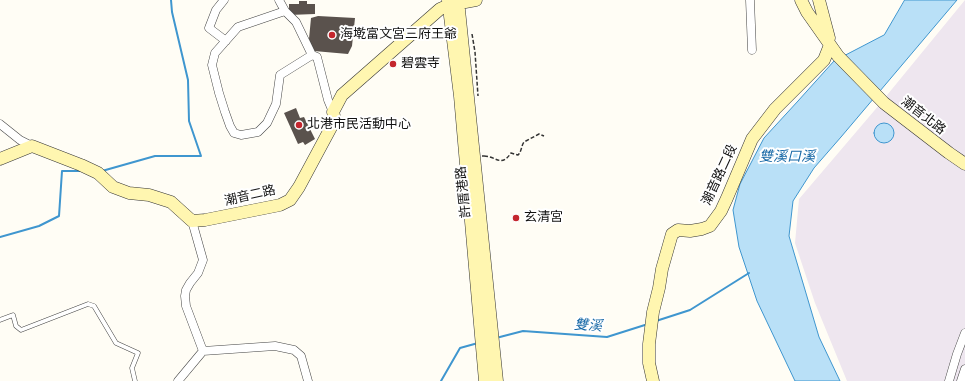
<!DOCTYPE html>
<html>
<head>
<meta charset="utf-8">
<style>
  body { margin:0 }
  canvas { display:block; background:#fffdf5 }
</style>
</head>
<body>
<canvas width="965" height="381"></canvas>
<script>
const context = document.querySelector('canvas').getContext('2d');
context.lineJoin = 'round';
function fillPath(path, color) { context.fillStyle = color; context.fill(path, 'evenodd'); }
function trace(path, color, width, dash) { context.strokeStyle = color; context.lineWidth = width; context.lineCap = dash ? 'butt' : 'round'; context.setLineDash(dash || []); context.stroke(path); }
function drawText(font, color, halo, rows, align = 'center') {
  context.font = font + ' "Times New Roman","Noto Sans TC",serif'; context.lineWidth = 4; context.setLineDash([]); context.textBaseline = 'middle'; context.strokeStyle = halo; context.fillStyle = color; for (const [text, x, y, turn = 0] of rows) {
    context.save(); context.translate(x, y); context.rotate((+turn || 0) * Math.PI / 180); context.textAlign = isNaN(turn) ? turn : align; if (halo) context.strokeText(text, 0, 0); context.fillText(text, 0, 0); context.restore();
  }
}
const industrial = new Path2D(`
  M965,0V381H847L815,303L795,243L799,199L874,111Z`);
const water = new Path2D(`
  M905,0H957L841,137L814,168L793,201L789,236L819,337L840,381H795L757,301L739,247L733,210L740,184L764,138L798,101L834,61L884,35Z
  M874 133a10 10 0 1 1 20 0a10 10 0 1 1-20 0Z`);
const stream = new Path2D(`
  M102,171L155,156H201L189,121L188,80L172,12L171,0
  M0,237L39,226L59,216L62,171H81
  M656,321L690,310L749,273
  M496,338L523,331L607,337L648,324
  M441,381L460,348L478,343`);
const building = new Path2D(`
  M299,1H307V4H315V14L289,15V4H299Z
  M318,16L355,18L352,46L348,54L314,51L309,39L311,18Z
  M296,108L300,118L304,117L315,139L305,145L303,142L298,144L284,113Z`);
const path = new Path2D(`
  M472,34L475,52L478,96
  M484,156C496,156 501,168 511,153L518,155C522,151 521,146 524,142L539,134L544,136`);
const lane = new Path2D(`
  M0,320L13,315L16,326L21,330L88,304L94,306L116,343L138,353L132,368L135,381`);
const street = new Path2D(`
  M224,0L216,10L209,28L226,41
  M279,0L285,11L296,22L312,55L317,57L328,100L333,112
  M750,0L752,50
  M285,11L238,27L215,53L212,65L219,93L225,112L230,126L234,133L241,135L258,132L267,123L276,104L280,75L312,55
  M0,124L20,140L32,146
  M192,221L203,260L198,273L190,283L186,290L185,296L186,306L203,351
  M203,351L275,346L294,350L301,356L308,381
  M178,381L203,351
  M949,381L957,354L965,333
  M961,381L965,369`);
const secondary = new Path2D(`
  M448,0L460,96L485,381
  M458,0L497,381
  M801,0L807,12L838,56L884,103L949,153L965,164
  M819,0L829,38
  M0,159L32,146L81,165L98,173L113,187L129,193L149,195L171,202L192,221L205,220L280,205L290,200L299,187L335,120L333,112L342,95L440,9L449,5L476,0
  M653,381L649,363V344L653,312L659,288L662,269L672,234L678,230L690,231L702,229L710,226L721,211L727,198L752,139L775,109L824,60L830,45`);
const pathBridge = new Path2D(`
  M482,156H484`);
const markers = [
  [332,35,4,"#c4262e"],
  [393,64,4,"#c4262e"],
  [299,125,4,"#c4262e"],
  [516,218,4,"#c4262e"]
];
const poiNames = [
  ["海墘富文宮三府王爺",340,35],
  ["碧雲寺",401,64],
  ["北港市民活動中心",307,125],
  ["玄清宮",524,218]
];
const streetNames = [
  ["潮音北路",923,116,38],
  ["潮音路二段",720,175,-65],
  ["許厝港路",464,192,-96],
  ["潮音二路",250,196,-13]
];
const waterNames = [
  ["雙溪口溪",787,157],
  ["雙溪",588,326,4]
];
fillPath(industrial, '#eee6ef');
fillPath(water, '#b9e0f7');
trace(water, '#3f96cf', 1);
trace(stream, '#3f96cf', 2);
fillPath(building, '#5a524d');
trace(lane, '#444', 5);
trace(street, '#444', 9);
trace(secondary, '#333', 13);
trace(path, '#333', 1.5, [4, 2]);
trace(lane, '#fff', 4);
trace(street, '#fff', 8);
trace(secondary, '#fff6b0', 12);
trace(pathBridge, '#333', 1.5, [4, 2]);
for (const [x, y, r, color] of markers) { const dot = new Path2D(); dot.arc(x, y, r, 0, 2 * Math.PI); context.fillStyle = color; context.fill(dot); trace(dot, '#fff', 1.5); }
drawText('13px', '#111', '#fff', poiNames, 'left');
drawText('13px', '#111', '#fff', streetNames);
drawText('italic 14px', '#1768a6', '#fff', waterNames);
</script>
</body>
</html>
